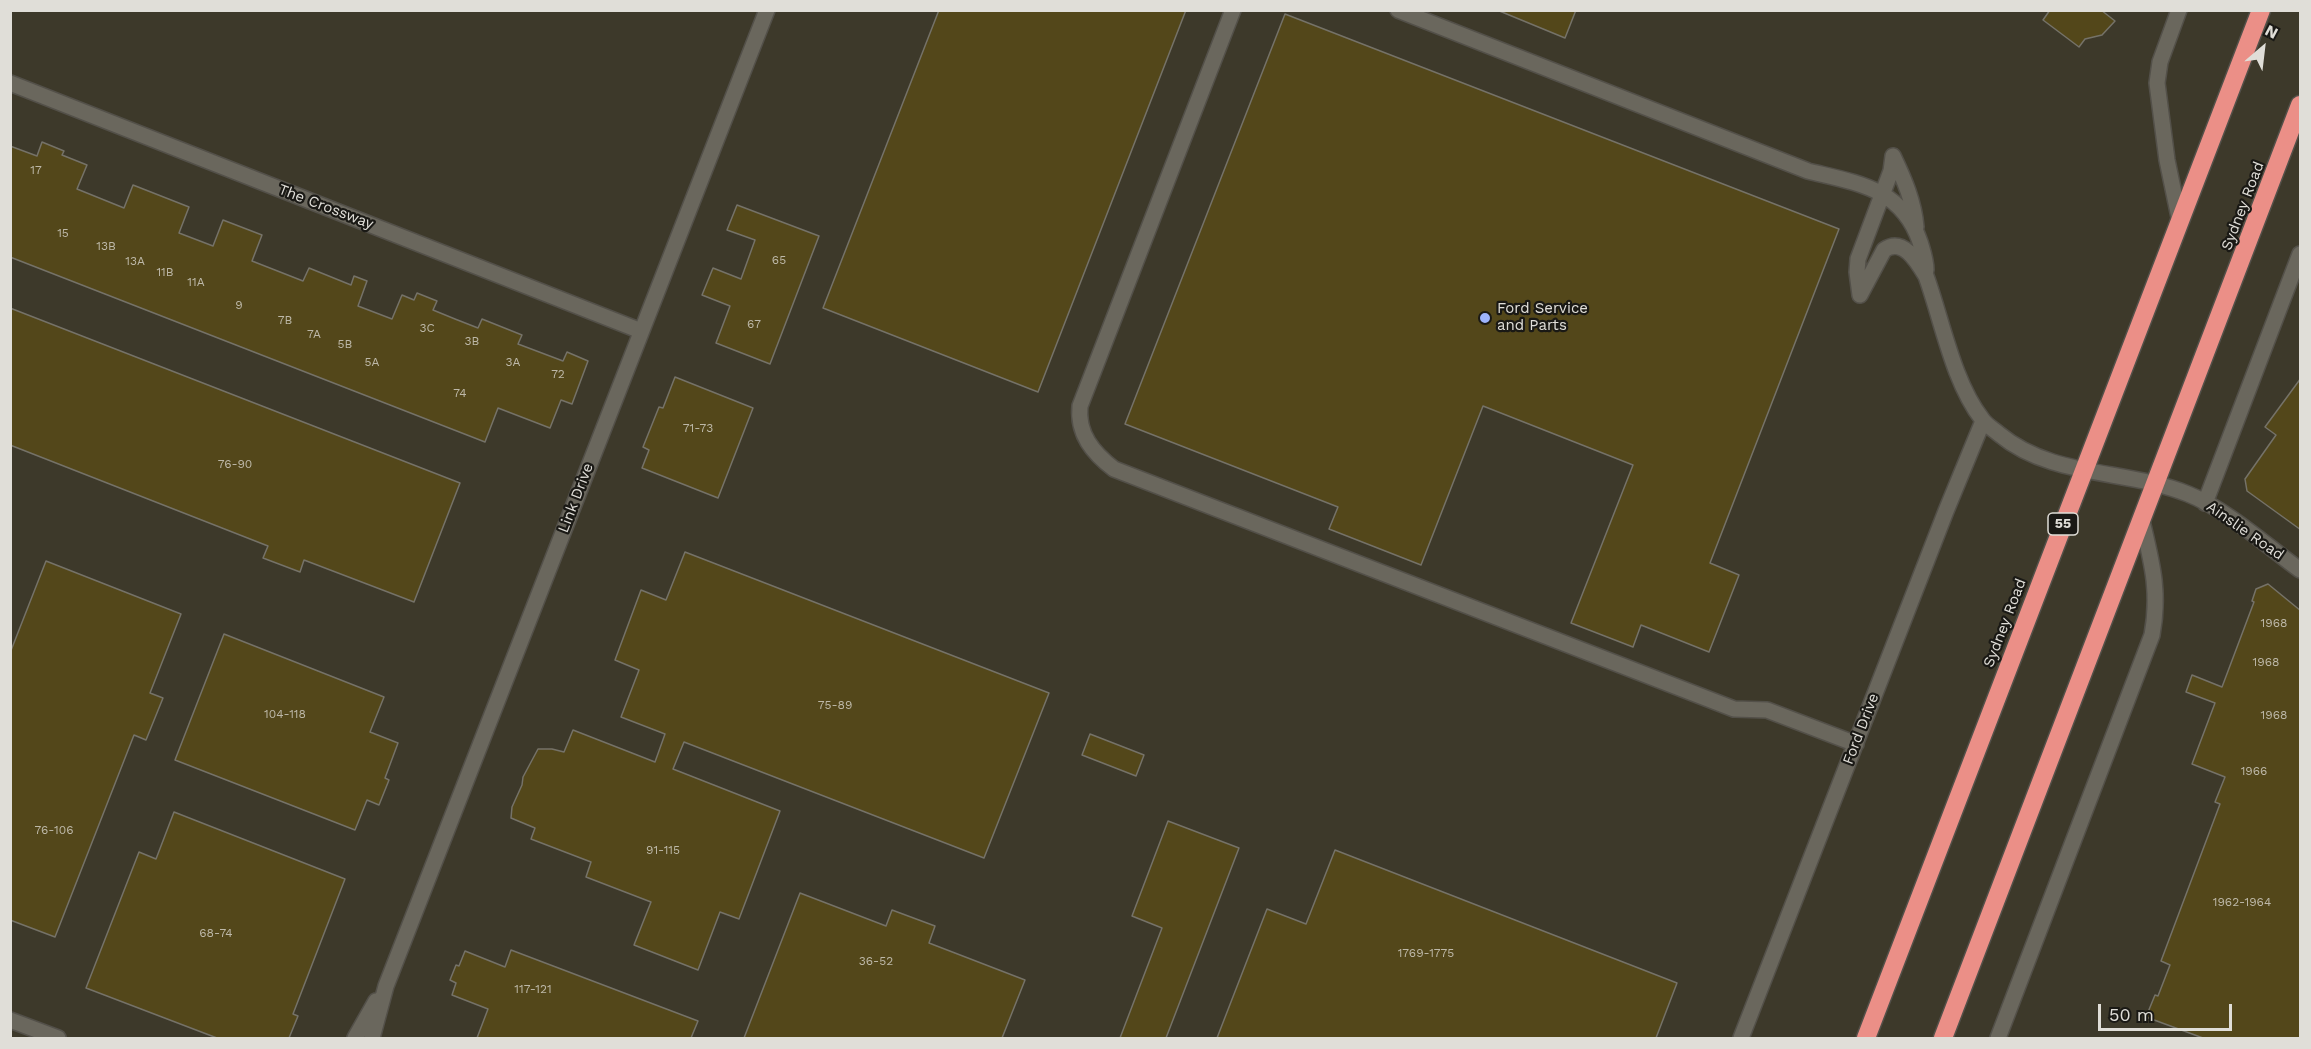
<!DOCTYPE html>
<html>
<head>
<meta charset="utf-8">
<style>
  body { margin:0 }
  #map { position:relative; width:2311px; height:1049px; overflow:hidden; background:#343229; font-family:"Work Sans",sans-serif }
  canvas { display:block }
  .frame { position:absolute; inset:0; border:12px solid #e0ded8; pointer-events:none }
  .north { position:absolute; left:2233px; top:18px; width:60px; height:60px; -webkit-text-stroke:4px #1a1915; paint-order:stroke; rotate:28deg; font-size:16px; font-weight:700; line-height:24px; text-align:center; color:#e0ded8 }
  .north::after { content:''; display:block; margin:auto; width:21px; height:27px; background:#e0ded8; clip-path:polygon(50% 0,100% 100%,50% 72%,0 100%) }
  .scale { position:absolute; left:2098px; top:1004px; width:134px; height:27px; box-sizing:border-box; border:3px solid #e0ded8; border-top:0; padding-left:8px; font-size:18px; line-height:21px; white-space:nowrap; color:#e0ded8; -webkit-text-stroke:4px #1a1915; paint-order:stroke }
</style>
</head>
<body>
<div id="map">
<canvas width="2311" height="1049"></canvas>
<div class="frame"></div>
<div class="north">N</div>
<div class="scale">50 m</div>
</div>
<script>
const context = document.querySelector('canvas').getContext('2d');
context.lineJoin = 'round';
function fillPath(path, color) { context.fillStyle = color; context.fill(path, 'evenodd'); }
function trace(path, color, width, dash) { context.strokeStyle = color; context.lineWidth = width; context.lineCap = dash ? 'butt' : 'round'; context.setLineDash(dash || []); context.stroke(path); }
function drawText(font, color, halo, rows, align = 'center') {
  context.font = font + ' "Work Sans",sans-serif'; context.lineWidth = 4.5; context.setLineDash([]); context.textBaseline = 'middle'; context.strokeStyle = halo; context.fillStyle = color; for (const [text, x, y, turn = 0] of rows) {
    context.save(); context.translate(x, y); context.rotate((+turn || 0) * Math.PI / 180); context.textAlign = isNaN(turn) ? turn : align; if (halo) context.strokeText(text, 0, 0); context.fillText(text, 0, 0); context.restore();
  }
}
const built = new Path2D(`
  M11,11H2300V1038H11Z`);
const building = new Path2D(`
  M939,10H1186L1038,392L823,308Z
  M1497,10H1576L1565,38Z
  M2050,10H2101L2115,21L2102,35L2085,39L2079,47L2043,20Z
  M1285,14L1839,229L1710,563L1739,575L1709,652L1641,625L1633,647L1571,623L1633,465L1483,406L1421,565L1329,529L1338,507L1125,424Z
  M42,142L64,151L62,155L87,165L77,189L124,208L133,185L189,207L179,233L213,246L223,220L262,235L252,261L303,281L309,268L351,285L354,276L367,281L358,306L392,319L402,295L414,300L417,293L437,301L433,310L455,319L478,328L482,319L522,335L518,344L563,361L567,352L588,361L572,404L561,400L550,428L498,408L485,442L10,257V146L37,156Z
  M737,205L819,236L770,364L716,343L730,306L702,295L713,268L741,279L755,240L727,230Z
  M10,308L460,483L414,602L304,560L300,572L263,558L268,546L10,445Z
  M675,377L753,408L718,498L642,468L649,450L643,447L659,407L663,408Z
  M2301,378V530L2247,491L2245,479L2276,435L2265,427Z
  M685,552L1049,693L984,858L684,742L673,769L780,811L739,919L720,912L698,970L634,945L651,902L586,877L591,862L531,839L535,828L511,818L512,807L522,785L523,777L538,749H552L564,752L573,730L655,762L665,734L621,717L639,670L615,660L641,590L666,600Z
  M46,561L181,614L150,693L163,698L146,740L134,735L55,937L10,920V653Z
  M2268,584L2301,611V1038H2203L2146,1017L2155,995L2158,996L2170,965L2161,961L2220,804L2215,802L2225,777L2192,764L2215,703L2186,692L2192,675L2222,687L2254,602L2252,601L2256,589Z
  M224,634L384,697L370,732L398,743L385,778L389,780L379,805L367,800L355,830L175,760Z
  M1090,734L1144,755L1136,776L1082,755Z
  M174,812L345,879L293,1014L298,1016L289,1038H217L86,988L139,852L156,859Z
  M1168,821L1239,848L1166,1038H1120L1162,928L1132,916Z
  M1335,850L1677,983L1656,1038H1217L1267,909L1306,924Z
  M800,893L886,926L892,910L935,926L929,943L1025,980L1002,1038H744Z
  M511,950L698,1021L691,1038H477L488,1009L452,995L456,983L450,980L456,965L459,966L465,951L505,967Z`);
const minor = new Path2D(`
  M1233,10L1080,406C1077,434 1093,453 1114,469L1734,709L1767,710L1856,744
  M1398,10L1808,171C1857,183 1902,188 1920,242C1923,252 1926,260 1926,270
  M2179,10L2160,62L2157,83L2167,160L2180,222
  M10,83L641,331
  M1893,156C1904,179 1914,202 1916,227
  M1860,295L1884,250C1903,237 1917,261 1926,276C1942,320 1953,382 1982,419C1986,425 1993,429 1999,434C2052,478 2126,469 2188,494C2226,509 2267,546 2300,570
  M1860,295L1857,272L1858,259L1891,171L1893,156
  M2205,503L2300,254
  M10,1020L58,1038
  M355,1038L376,1001
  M372,1038L386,986L767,10
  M1741,1038L1946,511L1983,421
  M1998,1038L2152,635C2160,592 2152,563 2142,521`);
const highway = new Path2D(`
  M1866,1038L2261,10
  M1943,1038L2300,105`);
const markers = [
  [1485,318,6,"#9db4fd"]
];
const numberNames = [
  ["17",36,170],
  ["15",63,233],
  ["13B",106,246],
  ["65",779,260],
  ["13A",135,261],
  ["11B",165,272],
  ["11A",196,282],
  ["9",239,305],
  ["7B",285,320],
  ["67",754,324],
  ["3C",427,328],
  ["7A",314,334],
  ["3B",472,341],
  ["5B",345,344],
  ["5A",372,362],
  ["3A",513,362],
  ["72",558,374],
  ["74",460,393],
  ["71-73",698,428],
  ["76-90",235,464],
  ["1968",2274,623],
  ["1968",2266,662],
  ["75-89",835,705],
  ["104-118",285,714],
  ["1968",2274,715],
  ["1966",2254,771],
  ["76-106",54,830],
  ["91-115",663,850],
  ["1962-1964",2242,902],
  ["68-74",216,933],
  ["1769-1775",1426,953],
  ["36-52",876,961],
  ["117-121",533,989]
];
const shields = [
  [2063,524,30]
];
const shieldNames = [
  ["55",2063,524]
];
const streetNames = [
  ["Sydney Road",2243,206,-69],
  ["The Crossway",326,207,21],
  ["Link Drive",576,498,-69],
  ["Ainslie Road",2245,531,35],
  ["Sydney Road",2005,623,-69],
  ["Ford Drive",1861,729,-69]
];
const poiNames = [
  ["Ford Service",1497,309],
  ["and Parts",1497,326]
];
fillPath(built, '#3d392a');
fillPath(building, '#53471a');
trace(building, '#757268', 1.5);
trace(minor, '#535049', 18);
trace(highway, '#535049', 21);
trace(minor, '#6a675d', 15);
trace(highway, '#eb8f87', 18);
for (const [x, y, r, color] of markers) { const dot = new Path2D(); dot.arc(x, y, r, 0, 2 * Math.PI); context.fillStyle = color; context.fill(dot); trace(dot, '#1a1915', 2); }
drawText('12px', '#bdb8a8', null, numberNames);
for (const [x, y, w] of shields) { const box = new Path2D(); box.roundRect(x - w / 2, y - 11, w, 22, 4.5); context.fillStyle = '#1a1915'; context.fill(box); trace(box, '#e0ded8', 1.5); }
drawText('bold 14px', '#e0ded8', null, shieldNames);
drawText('15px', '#e0ded8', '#1a1915', streetNames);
drawText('15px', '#e0ded8', '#1a1915', poiNames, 'left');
</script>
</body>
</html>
